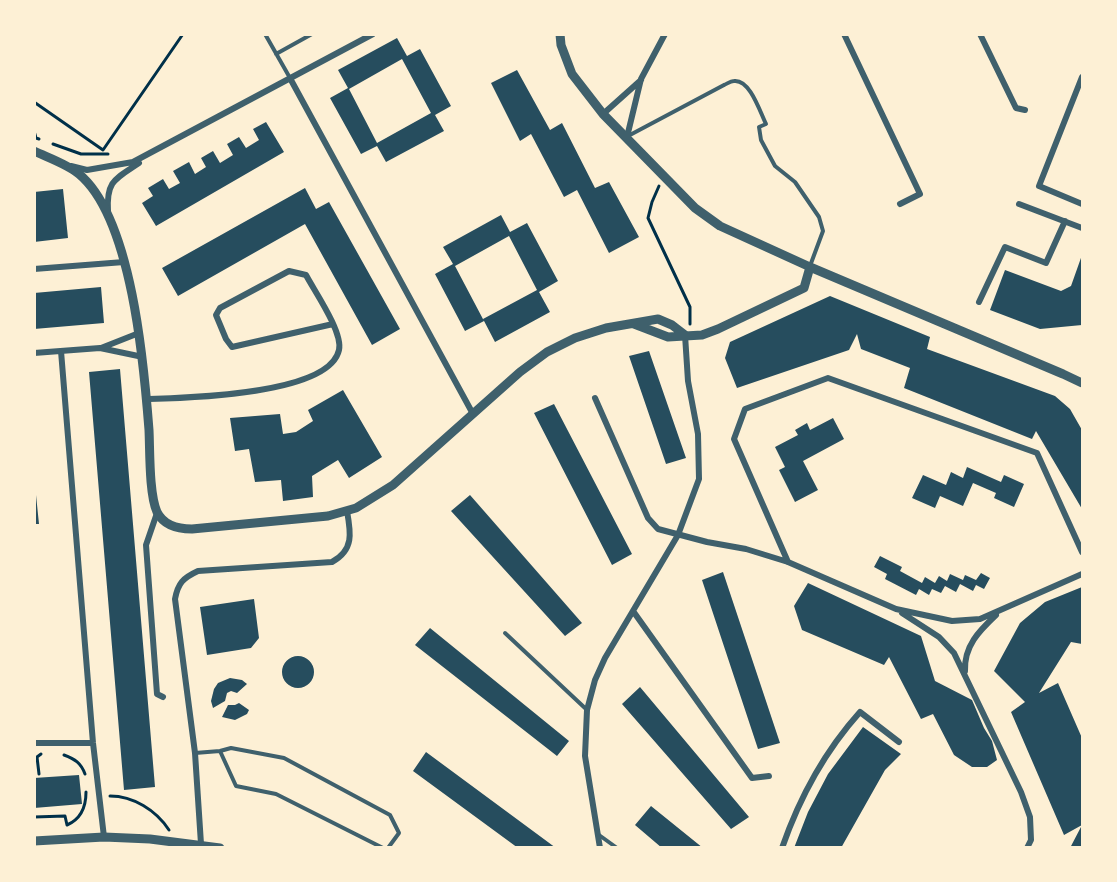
<!DOCTYPE html>
<html>
<head>
<meta charset="utf-8">
<style>
  body { margin:0 }
  #map { position:relative; width:1117px; height:882px; overflow:hidden; background:#fdf0d5; font-family:"Public Sans",sans-serif }
  canvas { display:block }
  .frame { position:absolute; inset:0; border:36px solid #fdf0d5; pointer-events:none }
</style>
</head>
<body>
<div id="map">
<canvas width="1117" height="882"></canvas>
<div class="frame"></div>
</div>
<script>
const context = document.querySelector('canvas').getContext('2d');
context.lineJoin = 'round';
function fillPath(path, color) { context.fillStyle = color; context.fill(path, 'evenodd'); }
function trace(path, color, width, dash) { context.strokeStyle = color; context.lineWidth = width; context.lineCap = dash ? 'butt' : 'round'; context.setLineDash(dash || []); context.stroke(path); }
const building = new Path2D(`
  M397,38L407,56L420,49L451,106L435,115L444,131L386,162L377,146L361,154L330,98L348,88L338,70ZM402,59L431,113L377,143L349,89Z
  M517,70L550,130L562,123L595,188L609,182L639,237L609,253L577,190L564,197L531,134L520,141L491,83Z
  M266,122L284,152L156,226L142,203L153,196L148,188L163,179L169,189L180,183L173,171L189,162L195,174L206,167L201,158L213,151L220,163L233,155L227,144L239,137L246,148L259,140L253,129Z
  M305,188L316,209L329,202L400,329L372,345L305,224L178,296L162,268Z
  M63,189L68,238L34,242V192Z
  M501,215L510,232L527,223L558,281L539,292L550,312L495,342L483,319L537,290L509,236L455,266L484,321L465,331L435,274L453,264L443,247Z
  M1082,255V325L1040,329L990,310L1005,270L1061,291L1071,286Z
  M101,287L104,323L34,329V293Z
  M830,296L930,337L927,349L1055,396L1070,409L1082,430V509L1036,431L1032,439L904,388L910,368L861,349L857,334L849,350L737,388L725,358L730,342Z
  M649,351L686,458L666,464L629,356Z
  M120,369L155,787L124,790L89,372Z
  M343,390L382,457L349,478L338,460L312,476L313,497L283,501L281,480L255,482L249,449L235,451L230,418L280,414L283,434L296,432L313,421L308,410Z
  M554,404L632,554L612,565L534,413Z
  M833,418L844,439L803,461L818,490L795,502L779,470L785,467L775,447L798,435L795,430L807,423L810,430Z
  M967,467L1001,482L1004,475L1024,484L1014,507L994,498L996,493L973,483L963,506L940,496L935,508L912,498L923,475L946,485L951,472L963,478Z
  M34,495H36L39,524H34Z
  M470,495L582,623L565,636L451,511Z
  M880,556L902,567L900,571L922,583L925,577L935,583L939,576L947,581L950,574L963,580L965,575L976,580L981,573L990,578L984,589L976,585L973,591L960,584L956,592L945,586L941,593L932,589L929,595L919,589L916,595L885,579L887,574L874,567Z
  M723,572L780,743L758,749L702,580Z
  M808,583L921,636L935,681L972,700L984,728L992,741L997,760L987,767H972L954,755L933,714L921,719L889,657L884,665L802,630L794,606Z
  M1082,587V644L1071,642L1039,693L1058,683L1082,738V848H1070L1082,825L1064,835L1011,712L1025,702L994,671L1020,623L1045,602Z
  M254,599L259,638L251,648L207,655L200,607Z
  M430,628L569,741L557,756L415,645Z
  M282 672a16 16 0 1 1 32 0a16 16 0 1 1-32 0Z
  M230,678L242,680L247,684L237,693L231,691L227,693L225,701L213,708L211,701L214,689L218,683Z
  M640,687L749,817L731,829L622,704Z
  M239,703L249,710L247,714L235,720L222,717L228,705H235Z
  M863,727L901,754L885,770L841,848H794L808,812L828,774Z
  M426,752L556,848H518L413,771Z
  M79,775L82,804L34,808V778Z
  M651,806L703,848H662L635,825Z`);
const path = new Path2D(`
  M34,102L103,150L183,34
  M34,131L36,138L39,139
  M53,144L81,154H108
  M659,186L652,202L648,218L690,307V324
  M64,755C75,759 81,763 85,774
  M39,774L37,757L41,754
  M110,796C133,796 156,810 169,830
  M34,817L65,816L67,825C81,819 86,806 86,792`);
const service = new Path2D(`
  M265,34L290,78
  M276,54L312,34
  M628,136L724,85C727,84 730,81 734,81C750,79 760,112 766,124L759,127L761,140L775,166L795,182L819,217L823,231L810,266
  M505,633L586,709
  M220,751L236,786L276,794L383,848
  M195,753L220,751L231,748L284,758L390,815L399,833L388,848
  M599,835L617,848`);
const minor = new Path2D(`
  M844,34L920,194L900,204
  M980,34L1016,108L1025,110
  M1082,77L1039,186L1082,204
  M291,80L473,414
  M603,114L641,80
  M627,137L641,79L665,34
  M71,166L87,170L133,162L373,34
  M1019,204L1082,228
  M108,212C106,181 115,179 139,163
  M34,269L124,262
  M979,302L1005,247L1046,263L1065,221
  M101,348L139,333
  M61,351L93,743L104,837
  M34,353L100,348L143,357
  M595,398L648,518L658,529L707,542L746,549L788,562L896,609L952,621L980,619L1082,574
  M147,399C185,398 329,395 339,350C343,332 315,292 306,275L289,271L220,308L216,315L226,339L232,347L333,324
  M157,513L146,545L157,694L163,697
  M788,562L734,439L745,409L828,378L1037,453L1082,552
  M633,611L752,778L769,776
  M902,613L939,637L954,653L1021,792L1030,817L1031,840L1027,848
  M965,671C964,646 979,631 996,615
  M34,743H93
  M201,844L195,753L175,599C178,583 183,578 198,571L332,562C354,550 351,533 347,511
  M600,848L585,756L587,710L595,680L605,658L678,535L699,479L698,434L688,381L685,335
  M782,848C799,799 825,751 860,712L899,742`);
const tertiary = new Path2D(`
  M560,34L561,45L572,74L603,114L695,208L720,226L810,267L1063,374L1082,383
  M34,151C49,158 67,164 79,174C132,218 144,365 149,430C150,451 149,494 157,512C164,526 178,529 192,529L328,516L356,508L393,485L520,372L547,352L575,338L606,328L658,319L672,325L685,335
  M634,324L668,337L702,335L718,329L804,288L810,267
  M34,841L104,837L150,839L220,848`);
fillPath(building, '#264d5e');
trace(path, '#003049', 3);
trace(service, '#3f606c', 4);
trace(minor, '#3f606c', 6);
trace(tertiary, '#3f606c', 9);
</script>
</body>
</html>
